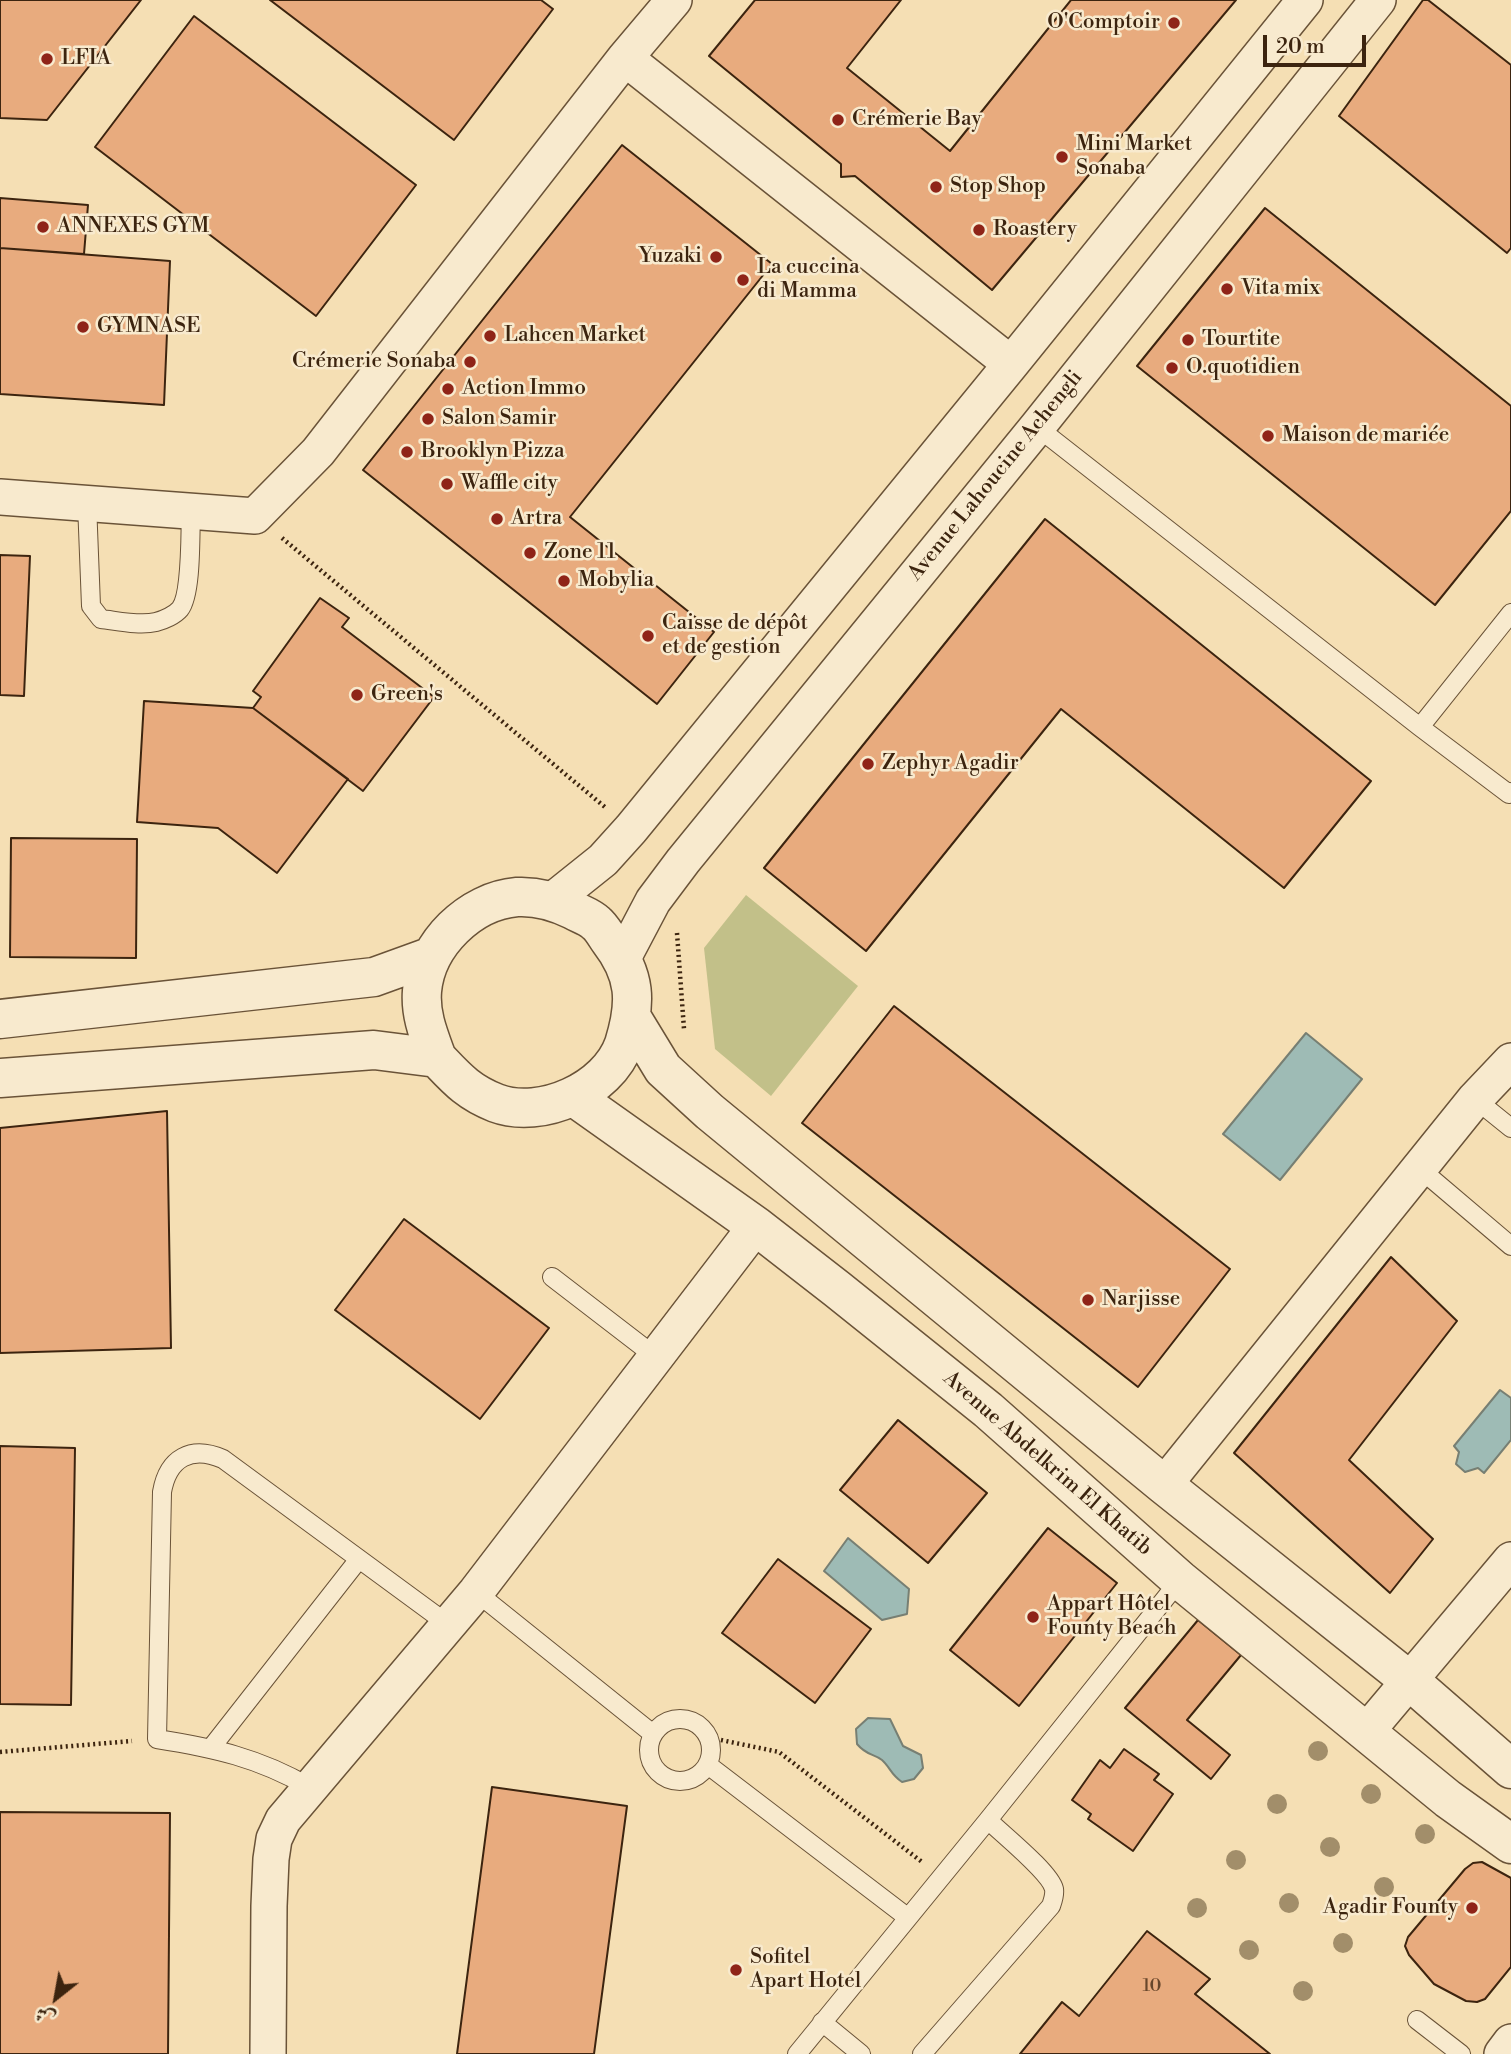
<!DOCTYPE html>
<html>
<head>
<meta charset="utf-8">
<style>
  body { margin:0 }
  #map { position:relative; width:1511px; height:2054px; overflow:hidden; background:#f5dfb4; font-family:"Libre Bodoni",Amiri,serif }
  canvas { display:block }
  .north { position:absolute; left:21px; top:1963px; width:70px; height:70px; -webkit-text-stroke:5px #f8eace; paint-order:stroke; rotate:211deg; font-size:19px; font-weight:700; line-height:28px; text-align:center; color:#3c240f }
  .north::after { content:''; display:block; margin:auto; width:24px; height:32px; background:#3c240f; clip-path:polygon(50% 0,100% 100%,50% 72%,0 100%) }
  .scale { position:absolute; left:1263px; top:35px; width:103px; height:32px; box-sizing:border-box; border:4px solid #3c240f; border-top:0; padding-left:9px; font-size:21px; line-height:24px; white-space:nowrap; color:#3c240f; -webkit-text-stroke:5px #f8eace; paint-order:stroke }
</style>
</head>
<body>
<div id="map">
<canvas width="1511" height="2054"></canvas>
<div class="north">ش</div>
<div class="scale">20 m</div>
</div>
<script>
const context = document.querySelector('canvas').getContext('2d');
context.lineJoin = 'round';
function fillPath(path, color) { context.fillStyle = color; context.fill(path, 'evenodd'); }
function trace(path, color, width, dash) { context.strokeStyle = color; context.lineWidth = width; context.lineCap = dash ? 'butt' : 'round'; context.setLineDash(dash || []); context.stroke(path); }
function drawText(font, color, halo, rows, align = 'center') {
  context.font = font + ' "Libre Bodoni",serif'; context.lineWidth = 5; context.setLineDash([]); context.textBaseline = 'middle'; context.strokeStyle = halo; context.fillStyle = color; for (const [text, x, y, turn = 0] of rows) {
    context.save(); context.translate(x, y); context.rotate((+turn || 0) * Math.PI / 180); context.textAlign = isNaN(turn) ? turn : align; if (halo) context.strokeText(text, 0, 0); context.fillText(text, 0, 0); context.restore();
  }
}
const green = new Path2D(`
  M746,895L858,986L771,1096L715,1049L704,948Z`);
const water = new Path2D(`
  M1306,1033L1362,1079L1280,1180L1223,1134Z
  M1500,1390L1511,1398V1440L1484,1473L1478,1468L1465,1472L1456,1464L1459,1452L1454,1446Z
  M848,1538L909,1589L907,1614L882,1620L824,1571Z
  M868,1718L890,1719L903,1746L921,1755L923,1768L914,1779L902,1782C891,1775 890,1767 882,1760C873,1753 867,1756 857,1744L856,1729Z`);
const building = new Path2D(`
  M0,0H141L47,120L0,118Z
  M270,0H541L553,9L454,140Z
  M755,0H901L847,68L950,151L1071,0H1236L992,290L855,176L841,177V164L709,56Z
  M1423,0H1428L1511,65V248L1507,253L1339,116Z
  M194,16L416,185L316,316L95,147Z
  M622,145L772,264L570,517L714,632L657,704L363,470Z
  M0,198L88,205L84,254L0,248Z
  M1265,208L1511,406V511L1435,605L1137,366Z
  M0,248L170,261L164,405L0,394Z
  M1045,519L1371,781L1284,888L1061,709L866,951L764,868Z
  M0,555L30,556L24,696L0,695Z
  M320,598L349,618L342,627L434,697L363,791L253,708L261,697L253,691Z
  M144,701L253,708L348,779L277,873L218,828L137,822Z
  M11,838L137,839L136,958L10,957Z
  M894,1006L1230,1269L1138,1387L802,1123Z
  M167,1111L171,1348L0,1353V1128Z
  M404,1219L549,1328L480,1419L335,1310Z
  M1391,1257L1457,1321L1349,1460L1433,1539L1390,1593L1234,1453Z
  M898,1420L987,1493L928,1563L840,1490Z
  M0,1446L75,1448L71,1705L0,1704Z
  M1048,1528L1117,1583L1019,1706L950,1650Z
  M778,1559L871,1629L815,1703L722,1633Z
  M1198,1620L1241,1655L1187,1720L1230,1755L1211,1779L1125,1708Z
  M1124,1749L1159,1774L1154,1780L1173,1794L1133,1851L1088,1819L1091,1814L1072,1800L1100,1760L1110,1768Z
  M492,1787L627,1806L594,2054H457Z
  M0,1812L170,1813L168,2054H0Z
  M1482,1862L1511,1878V1967L1485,1999L1477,2002L1466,2001L1434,1984L1409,1955L1405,1946L1408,1937L1465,1869L1473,1863Z
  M1147,1931L1210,1979L1195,1994L1270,2054H1020L1062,2002L1079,2016Z`);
const path = new Path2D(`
  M282,538L606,808
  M677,933L684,1029
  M721,1740L779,1752L922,1862
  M0,1752L132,1741`);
const service = new Path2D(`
  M1037,427L1420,727L1509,794L1511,792
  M87,503L91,606L101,619C118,621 140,626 156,622C164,620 175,615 180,609C192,594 190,532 191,511
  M1420,727L1511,613
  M1475,1099L1511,1128
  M1419,1168L1511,1246
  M552,1277L656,1357
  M476,1592L653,1734
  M649 1750a31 31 0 1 1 62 0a31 31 0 1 1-62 0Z
  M211,1748L359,1559
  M708,1765L907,1917
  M309,1787C259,1758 214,1748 157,1739L162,1492C168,1458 191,1445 223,1459L449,1625
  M1417,2020L1461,2054
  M822,2022L861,2054
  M797,2054L988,1820L1180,1580
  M922,2054L1051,1906C1053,1900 1055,1895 1054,1889C1050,1872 1002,1834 988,1820`);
const minor = new Path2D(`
  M625,58L1011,364
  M0,497L255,516L318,452L625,58L674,0
  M553,900L603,860L631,829L1011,364L1305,0
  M623,958L653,901L683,861L1037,427L1378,0
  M1164,1485L1475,1099L1511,1061
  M1367,1731L1511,1560
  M268,2054L269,1906L271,1859L274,1839L283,1820L476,1592L756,1226
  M1502,2054L1511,2042`);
const tertiary = new Path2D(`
  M632,1018L663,1069L710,1112L1164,1485L1410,1681L1511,1769
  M0,1019L374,977L432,956
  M0,1078L374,1050L437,1058C457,1079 468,1092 496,1103C541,1120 608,1090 624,1044C637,1002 636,975 609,940C605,934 601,927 596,923C590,917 580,914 573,910C555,901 537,896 517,897C470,901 426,944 422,991C420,1015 429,1036 437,1058
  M574,1097L756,1226L837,1289L988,1410L1180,1580L1448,1799L1511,1844`);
const trees = [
  [1318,1751],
  [1371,1794],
  [1277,1804],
  [1425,1834],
  [1330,1847],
  [1236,1860],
  [1384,1887],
  [1289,1903],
  [1197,1908],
  [1343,1943],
  [1249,1950],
  [1303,1991]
];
const markers = [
  [1174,23,7,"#8f2418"],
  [47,59,7,"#8f2418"],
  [838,120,7,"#8f2418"],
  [1062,157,7,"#8f2418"],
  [936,187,7,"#8f2418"],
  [43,227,7,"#8f2418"],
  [979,230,7,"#8f2418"],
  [716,257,7,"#8f2418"],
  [743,280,7,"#8f2418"],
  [1227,289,7,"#8f2418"],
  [83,327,7,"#8f2418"],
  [490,336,7,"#8f2418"],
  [1188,340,7,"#8f2418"],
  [470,362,7,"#8f2418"],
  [1172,368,7,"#8f2418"],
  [448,389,7,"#8f2418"],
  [428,419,7,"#8f2418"],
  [1268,436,7,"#8f2418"],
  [407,452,7,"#8f2418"],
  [447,484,7,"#8f2418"],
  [497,519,7,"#8f2418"],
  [530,553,7,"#8f2418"],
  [564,581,7,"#8f2418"],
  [648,636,7,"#8f2418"],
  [357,695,7,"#8f2418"],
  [868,764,7,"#8f2418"],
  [1088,1300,7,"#8f2418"],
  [1033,1617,7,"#8f2418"],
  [1472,1908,7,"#8f2418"],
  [736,1970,7,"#8f2418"]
];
const numberNames = [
  ["10",1152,1987]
];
const poiNames = [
  ["O'Comptoir",1160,23,"right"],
  ["LFIA",61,59],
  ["Crémerie Bay",852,120],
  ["Mini Market",1076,145],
  ["Sonaba",1076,169],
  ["Stop Shop",950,187],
  ["ANNEXES GYM",57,227],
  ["Roastery",993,230],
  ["Yuzaki",702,257,"right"],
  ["La cuccina",757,268],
  ["di Mamma",757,292],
  ["Vita mix",1241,289],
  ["GYMNASE",97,327],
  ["Lahcen Market",504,336],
  ["Tourtite",1202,340],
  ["Crémerie Sonaba",456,362,"right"],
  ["O.quotidien",1186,368],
  ["Action Immo",462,389],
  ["Salon Samir",442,419],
  ["Maison de mariée",1282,436],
  ["Brooklyn Pizza",421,452],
  ["Waffle city",461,484],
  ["Artra",511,519],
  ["Zone 11",544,553],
  ["Mobylia",578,581],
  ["Caisse de dépôt",662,624],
  ["et de gestion",662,648],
  ["Green's",371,695],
  ["Zephyr Agadir",882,764],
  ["Narjisse",1102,1300],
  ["Appart Hôtel",1047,1605],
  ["Founty Beach",1047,1629],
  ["Agadir Founty",1458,1908,"right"],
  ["Sofitel",750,1958],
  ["Apart Hotel",750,1982]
];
const streetNames = [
  ["Avenue Lahoucine Achengli",996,476,-51],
  ["Avenue Abdelkrim El Khatib",1047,1464,41]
];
fillPath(green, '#c2c089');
fillPath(water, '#9ebbb5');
trace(water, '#777f73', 2);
fillPath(building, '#e8ab7e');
trace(building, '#3c240f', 2);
trace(service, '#6a5338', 20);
trace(minor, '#6a5338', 38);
trace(tertiary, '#6a5338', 41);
trace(path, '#3c240f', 4.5, [2, 3.5]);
trace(service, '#f8eace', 18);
trace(minor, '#f8eace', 35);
trace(tertiary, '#f8eace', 38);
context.fillStyle = '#a28e6a';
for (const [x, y] of trees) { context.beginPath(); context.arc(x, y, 10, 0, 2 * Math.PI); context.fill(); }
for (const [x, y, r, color] of markers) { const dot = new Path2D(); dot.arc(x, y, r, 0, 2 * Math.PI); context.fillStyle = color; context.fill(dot); trace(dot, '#f8eace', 2.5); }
drawText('18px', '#67462b', null, numberNames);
drawText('21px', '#3c240f', '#f8eace', poiNames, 'left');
drawText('21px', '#3c240f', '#f8eace', streetNames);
</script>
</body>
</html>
